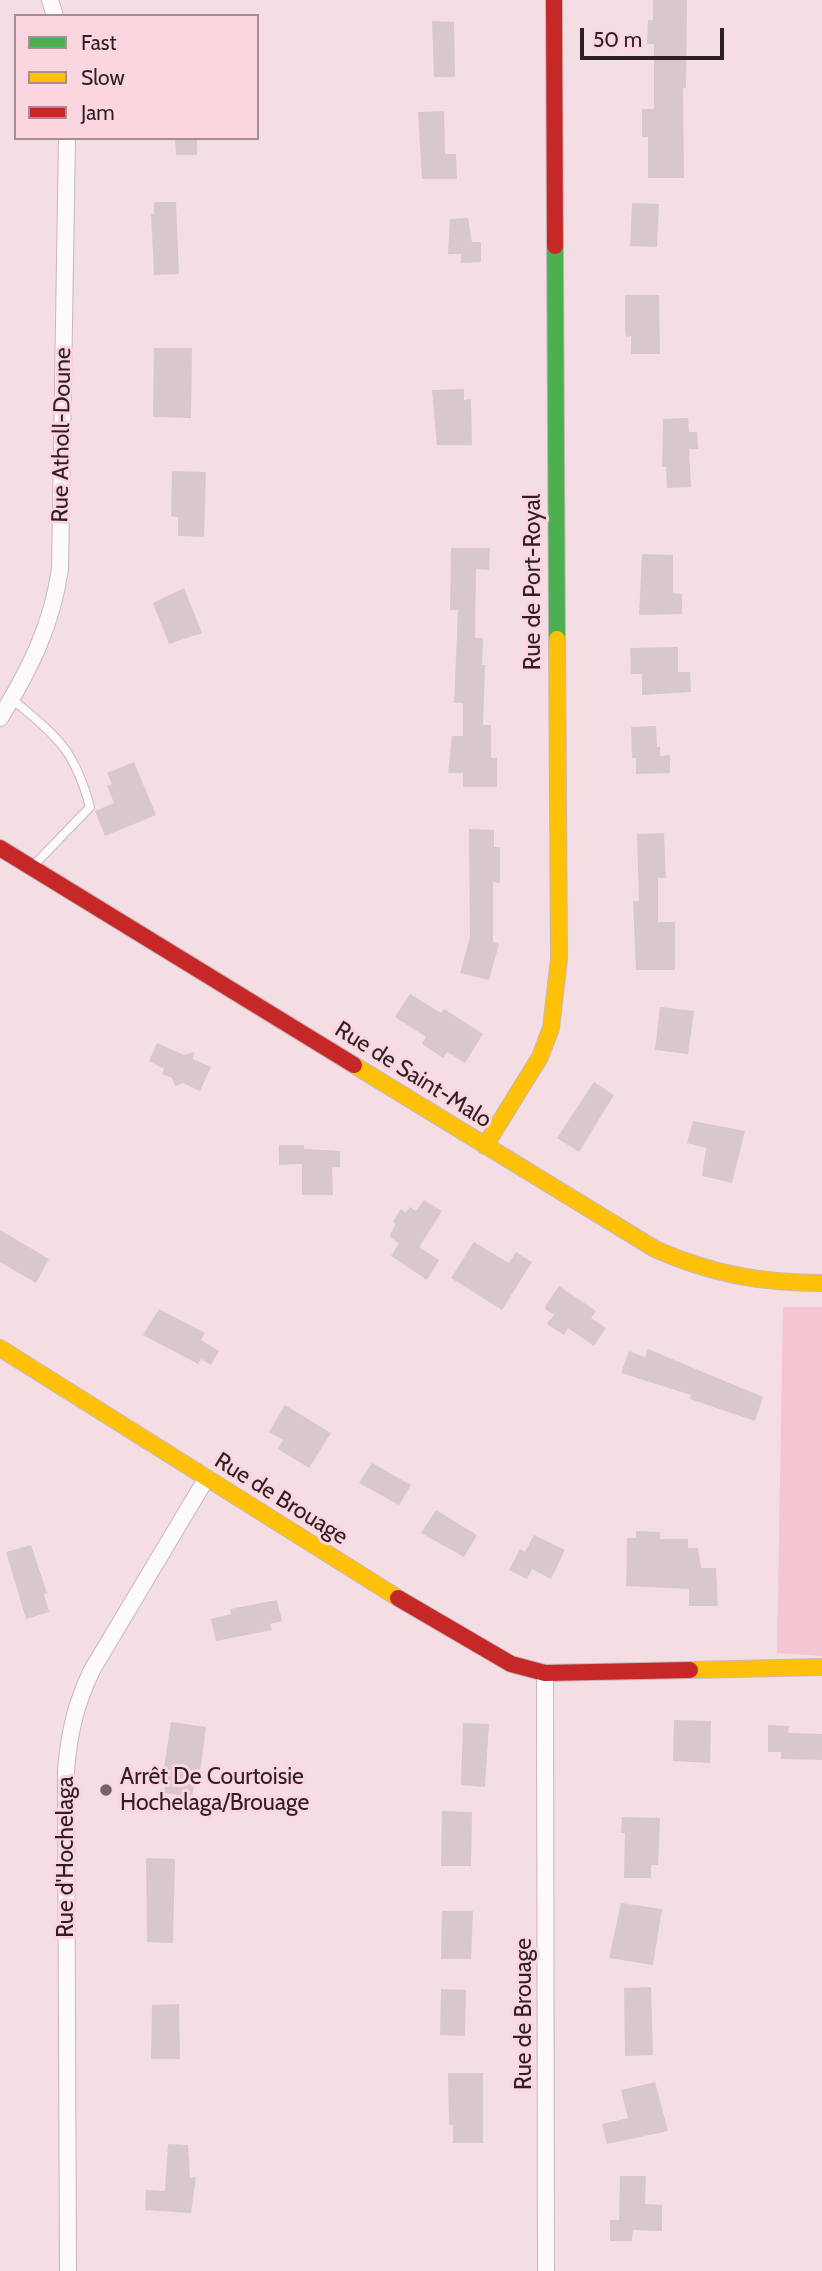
<!DOCTYPE html>
<html>
<head>
<meta charset="utf-8">
<style>
  body { margin:0 }
  #map { position:relative; width:822px; height:2271px; overflow:hidden; background:#f4dee4; font-family:Cabin,sans-serif }
  canvas { display:block }
  .legend { position:absolute; left:14px; top:14px; width:245px; height:126px; box-sizing:border-box; background:#fcd6df; border:2px solid #a98d94; margin:0; padding:9px 12px; list-style:none; font-size:21px; color:#2d1f23 }
  .legend li { display:flex; align-items:center; gap:14px; height:35px }
  .legend b { width:35px; border:2px solid #a98d94 }
  .scale { position:absolute; left:580px; top:28px; width:144px; height:32px; box-sizing:border-box; border:4px solid #2d1f23; border-top:0; padding-left:9px; font-size:21px; line-height:24px; white-space:nowrap; color:#2d1f23; -webkit-text-stroke:5px #fcd6df; paint-order:stroke }
</style>
</head>
<body>
<div id="map">
<canvas width="822" height="2271"></canvas>
<ul class="legend">
<li><b style="height:9px;background:#4caf50"></b>Fast</li>
<li><b style="height:9px;background:#ffc107"></b>Slow</li>
<li><b style="height:9px;background:#c62828"></b>Jam</li>
</ul>
<div class="scale">50 m</div>
</div>
<script>
const context = document.querySelector('canvas').getContext('2d');
context.lineJoin = 'round';
function fillPath(path, color) { context.fillStyle = color; context.fill(path, 'evenodd'); }
function trace(path, color, width, dash) { context.strokeStyle = color; context.lineWidth = width; context.lineCap = dash ? 'butt' : 'round'; context.setLineDash(dash || []); context.stroke(path); }
function drawText(font, color, halo, rows, align = 'center') {
  context.font = font + ' Cabin,sans-serif'; context.lineWidth = 6; context.setLineDash([]); context.textBaseline = 'middle'; context.strokeStyle = halo; context.fillStyle = color; for (const [text, x, y, turn = 0] of rows) {
    context.save(); context.translate(x, y); context.rotate((+turn || 0) * Math.PI / 180); context.textAlign = isNaN(turn) ? turn : align; if (halo) context.strokeText(text, 0, 0); context.fillText(text, 0, 0); context.restore();
  }
}
const green = new Path2D(`
  M783,1307H822V1656L777,1653Z`);
const building = new Path2D(`
  M653,0H687L686,88H683L684,178H648V137H642V109H654V44H647L648,20H653Z
  M432,21L454,22L455,77H434Z
  M444,111L445,154H456L457,179H422L418,112Z
  M175,138H197V155H176Z
  M154,202H176L179,274L154,275L151,214H154Z
  M632,203L659,204L657,247L630,246Z
  M468,218L472,242H481V262L461,263V254H448L450,219Z
  M625,295H659L660,354H631V336L626,337L625,328Z
  M154,348H192L191,418L153,417Z
  M464,389V400L471,399L472,445H437L432,390Z
  M688,418L689,432H697L698,449H689L691,487L667,488L666,467H662L663,419Z
  M172,471L206,472L204,537L178,536V517L171,516Z
  M451,548H490L489,570L476,569L475,638H483L482,665H485L483,725H491V758H497V787H463V773H448L452,736H463V703H454L458,610H450Z
  M642,554L673,555V593L682,594V614L639,615Z
  M184,588L202,633L169,644L153,603Z
  M678,647V672H690L691,692L642,695V674H631L630,648Z
  M656,726L657,747H660V756L670,755V773L636,774V758H632L631,727Z
  M134,762L156,815L105,836L95,811L114,803L107,786L112,784L107,773Z
  M469,829L494,830V847H500V883L493,882V942L499,944L489,980L460,973L470,937Z
  M664,833L666,878H658V922H675V970H636L633,901H639L637,834Z
  M410,994L441,1013L444,1009L483,1034L465,1063L447,1052L443,1058L422,1044L426,1037L395,1017Z
  M660,1007L694,1011L688,1054L655,1050Z
  M157,1043L184,1055L194,1052L193,1059L211,1067L200,1091L183,1083L175,1086L172,1078L162,1074L164,1069L149,1061Z
  M594,1082L614,1095L579,1152L557,1138Z
  M693,1121L745,1131L732,1183L702,1176L706,1148L687,1143Z
  M279,1145H304V1149L340,1151V1167H332L333,1195H302V1164L279,1165Z
  M424,1200L442,1211L419,1247L439,1260L427,1280L391,1256L399,1243L391,1238L390,1234L396,1224L393,1221L401,1209L406,1213L410,1207L416,1211Z
  M0,1230L49,1259L36,1283L0,1262Z
  M474,1242L509,1263L516,1252L532,1262L502,1310L451,1278Z
  M559,1286L596,1311L591,1318L606,1328L594,1346L568,1328L564,1335L547,1324L554,1315L545,1309L546,1305Z
  M159,1309L205,1333L201,1340L219,1351L211,1365L201,1359L198,1364L143,1335Z
  M648,1349L763,1397L755,1421L690,1399L691,1395L621,1373L629,1351L645,1357Z
  M285,1405L331,1433L309,1468L278,1449L283,1440L269,1432Z
  M372,1463L411,1485L399,1505L359,1483Z
  M436,1510L477,1535L464,1557L421,1533Z
  M636,1531L660,1532V1539H688V1548H698L701,1568H716L718,1606H689V1589L626,1586L627,1538H636Z
  M534,1535L565,1550L551,1579L532,1569L527,1579L509,1570L520,1549L525,1552Z
  M31,1545L47,1593L44,1594L49,1612L26,1619L6,1552Z
  M277,1600L282,1621L270,1624L272,1630L216,1641L211,1619L231,1614L230,1609Z
  M674,1720L711,1721L710,1763L673,1761Z
  M171,1722L206,1727L199,1780L195,1779L192,1797L164,1793L167,1775L163,1774Z
  M463,1723L489,1724L485,1787L461,1785Z
  M768,1725L789,1726L788,1733L822,1734V1760L781,1759V1752H768Z
  M442,1811L472,1812L471,1866H441Z
  M622,1817L660,1818L658,1865H651V1878H624L625,1833H621Z
  M146,1858L175,1859L173,1943L147,1942Z
  M621,1903L662,1909L653,1965L609,1958Z
  M442,1911H473L471,1959H441Z
  M651,1987L653,2055L625,2056L624,1988Z
  M441,1989L466,1990L465,2036L440,2035Z
  M179,2004L180,2059H151L152,2005Z
  M448,2073H483V2143H453V2125H449Z
  M655,2082L668,2131L607,2144L602,2124L628,2118L621,2090Z
  M168,2144L188,2145L190,2178L196,2177L191,2213L145,2210L146,2190L165,2191Z
  M620,2176H646L645,2204L662,2205V2231L633,2230L632,2241H610V2220H619Z`);
const lane = new Path2D(`
  M12,699C57,737 74,748 90,807L33,866`);
const street = new Path2D(`
  M50,0L55,16
  M0,718C30,669 52,625 60,569L67,138
  M545,1673L546,2271
  M68,2271L66,1770C69,1733 76,1703 92,1670L206,1479`);
const fast = new Path2D(`
  M555,246L557,639`);
const slow = new Path2D(`
  M354,1065L655,1249C711,1274 761,1283 822,1283
  M485,1146L540,1057L551,1028L559,959L557,639
  M0,1348L398,1598
  M690,1670L822,1667`);
const jam = new Path2D(`
  M554,0L555,246
  M0,848L354,1065
  M398,1598L511,1664L545,1673L690,1670`);
const markers = [
  [106,1790,7,"#736267"]
];
const streetNames = [
  ["Rue Atholl-Doune",62,435,-89],
  ["Rue de Port-Royal",533,582,-90],
  ["Rue de Saint-Malo",413,1075,32],
  ["Rue de Brouage",281,1499,32],
  ["Rue d'Hochelaga",66,1857,-90],
  ["Rue de Brouage",524,2014,-90]
];
const poiNames = [
  ["Arrêt De Courtoisie",120,1777],
  ["Hochelaga/Brouage",120,1803]
];
fillPath(green, '#f3c6d2');
fillPath(building, '#d8c7cc');
trace(lane, '#c7b7bb', 10);
trace(street, '#c7b7bb', 18);
trace(fast, '#c7b7bb', 18);
trace(slow, '#c7b7bb', 18);
trace(jam, '#c7b7bb', 18);
trace(lane, '#fdfafb', 8);
trace(street, '#fdfafb', 16);
trace(fast, '#4caf50', 16);
trace(slow, '#ffc107', 16);
trace(jam, '#c62828', 16);
for (const [x, y, r, color] of markers) { const dot = new Path2D(); dot.arc(x, y, r, 0, 2 * Math.PI); context.fillStyle = color; context.fill(dot); trace(dot, '#fcd6df', 2.5); }
drawText('23px', '#2d1f23', '#fcd6df', streetNames);
drawText('23px', '#2d1f23', '#fcd6df', poiNames, 'left');
</script>
</body>
</html>
